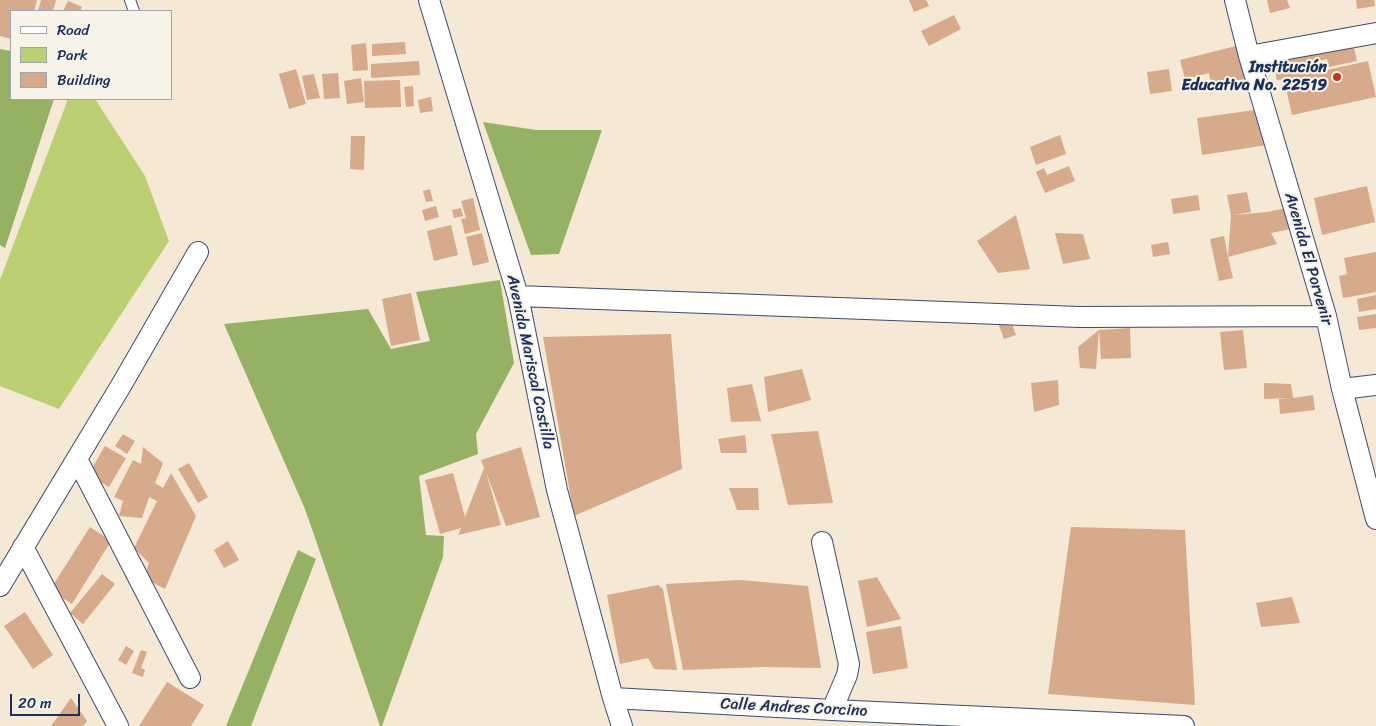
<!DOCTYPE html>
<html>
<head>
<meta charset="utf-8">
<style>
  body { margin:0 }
  #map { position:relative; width:1376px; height:726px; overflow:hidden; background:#f5e8d4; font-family:Sriracha,sans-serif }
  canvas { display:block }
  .legend { position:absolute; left:10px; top:10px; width:162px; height:90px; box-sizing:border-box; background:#f7f3e8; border:1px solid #9fa5b1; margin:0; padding:6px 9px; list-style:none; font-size:15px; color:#1b2f5e }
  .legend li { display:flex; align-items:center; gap:10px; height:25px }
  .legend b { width:25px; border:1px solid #9fa5b1 }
  .scale { position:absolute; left:10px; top:694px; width:70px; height:22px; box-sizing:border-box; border:2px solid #1b2f5e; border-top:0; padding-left:6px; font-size:15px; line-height:18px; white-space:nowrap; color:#1b2f5e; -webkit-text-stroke:4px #f7f3e8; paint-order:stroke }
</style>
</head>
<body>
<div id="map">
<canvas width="1376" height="726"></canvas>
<ul class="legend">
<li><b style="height:6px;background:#fff"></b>Road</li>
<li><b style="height:14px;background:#bccf72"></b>Park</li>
<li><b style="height:14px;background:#d6aa8a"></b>Building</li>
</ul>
<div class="scale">20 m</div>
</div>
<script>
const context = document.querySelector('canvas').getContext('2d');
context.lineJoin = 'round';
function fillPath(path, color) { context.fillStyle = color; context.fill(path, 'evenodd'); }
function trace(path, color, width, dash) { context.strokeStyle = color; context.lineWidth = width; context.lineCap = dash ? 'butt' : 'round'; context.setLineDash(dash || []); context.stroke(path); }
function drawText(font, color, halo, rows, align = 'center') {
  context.font = font + ' Sriracha,sans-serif'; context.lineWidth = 4; context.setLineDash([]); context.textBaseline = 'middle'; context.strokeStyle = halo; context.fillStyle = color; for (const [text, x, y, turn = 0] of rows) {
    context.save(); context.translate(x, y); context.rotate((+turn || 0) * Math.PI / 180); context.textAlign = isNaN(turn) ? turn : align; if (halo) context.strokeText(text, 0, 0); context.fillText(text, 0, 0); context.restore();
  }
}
const green = new Path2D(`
  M68,99H95L145,176L169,241L59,409L0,386V280Z`);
const forest = new Path2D(`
  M0,49L11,51V99H54L5,248L0,245Z
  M483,122L536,130H602L559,254L531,255Z
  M500,280L514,363L476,434L478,454L419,476L426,535L444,536L443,557L382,726H380L305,509L224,324L368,309L391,349L430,341L416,292Z
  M298,550L316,559L251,726H226Z`);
const building = new Path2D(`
  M0,0H37L34,11H11V39L0,36Z
  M41,0H56L53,11H38Z
  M909,0H926L929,6L914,12Z
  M1267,0H1287L1290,8L1270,13Z
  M1356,0H1374L1375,6L1357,9Z
  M68,1L82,7L80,11H63Z
  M954,15L961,29L929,46L921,31Z
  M1352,38L1357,61L1329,67L1327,59L1311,63L1313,73L1368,61L1376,97L1292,115L1284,79L1277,80L1272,55Z
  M405,42L406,54L372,56V44Z
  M366,43L368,70L353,71L351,45Z
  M1240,45L1248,78L1212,87L1209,73L1185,79L1180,60Z
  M419,61L420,75L371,78V64Z
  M296,69L306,104L289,109L279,74Z
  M1169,69L1172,91L1150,94L1147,72Z
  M338,73L340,98L324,99L322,74Z
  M314,74L320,98L307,100L302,76Z
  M361,78L364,102L347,104L344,81Z
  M400,80L401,107L365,108L364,81Z
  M413,86L414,106L406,107L404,87Z
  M431,97L433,111L420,113L418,100Z
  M1262,109L1267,145L1202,155L1197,118Z
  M1060,135L1066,154L1036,165L1030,147Z
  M351,136H365L364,170L350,169Z
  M1069,166L1075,181L1045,193L1036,172L1044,168L1047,175Z
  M1367,186L1375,222L1322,235L1314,198Z
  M430,189L433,201L426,202L423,191Z
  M1247,192L1251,212L1234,215L1267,212L1286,208L1290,229L1271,233L1277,244L1228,257L1233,278L1219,281L1210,239L1224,236L1228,257L1231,216L1227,195Z
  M1198,195L1200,210L1173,214L1171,199Z
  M473,198L480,230L465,234L461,219L466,218L461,201Z
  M436,206L439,217L425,221L422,210Z
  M461,208L463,216L454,218L452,210Z
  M1016,215L1030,269L998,273L977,241Z
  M451,225L458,255L434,261L427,231Z
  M482,233L489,262L473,266L466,237Z
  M1055,233L1083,234L1090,259L1063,264Z
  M1168,242L1170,254L1153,257L1151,245Z
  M1376,252V292L1343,298L1339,276L1347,274L1344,258Z
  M411,293L420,340L391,346L382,299Z
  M1376,295V309L1359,312L1357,299Z
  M1376,314V328L1359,330L1357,317Z
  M1009,316L1016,335L1004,339L997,320Z
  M1130,328L1131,358L1101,359L1099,330Z
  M1099,330L1096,369L1080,368L1078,347Z
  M1243,330L1247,368L1224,370L1220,332Z
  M671,334L682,469L574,516L543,337Z
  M802,369L811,400L768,412L764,377Z
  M1058,380L1059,405L1034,412L1031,383Z
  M1264,383L1291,384L1293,398L1313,395L1315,410L1280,414L1279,399L1289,398L1264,399Z
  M752,384L761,421L731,422L727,388Z
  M818,431L833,503L788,505L771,434Z
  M123,434L135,441L127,454L115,446Z
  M745,435L747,453H721L718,439Z
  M105,446L126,458L109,487L88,475Z
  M143,447L163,463L155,483L163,488L171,473L196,516L165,589L144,578L149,563L134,548L157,501L149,497L142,518L119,516L123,501L114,497L133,460L141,464Z
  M521,447L540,517L506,526L486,472L501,525L458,535L461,528L440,534L425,480L453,473L465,517L484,468L481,460Z
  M189,463L208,497L198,503L178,469Z
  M729,488H758L759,510H737Z
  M90,527L111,541L72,604L50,590Z
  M1071,527L1185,530L1195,705L1048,694Z
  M228,541L239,560L224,568L214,550Z
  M102,574L115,584L83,624L70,613Z
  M877,577L901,619L867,627L858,581Z
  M740,580L808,586L821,668L762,667L683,670L666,584Z
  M658,585L663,589L677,670L654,669L648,658L620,664L607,595Z
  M1292,597L1300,623L1261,627L1256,603Z
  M25,612L53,655L33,669L4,626Z
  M901,626L908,668L873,674L866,632Z
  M126,646L134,651L126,665L118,660Z
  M141,650L147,652L141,668L145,670L143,677L132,673Z
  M167,682L204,705L191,726H139Z
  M71,698L87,721L83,726H51Z`);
const lane = new Path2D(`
  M130,0L134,11`);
const street = new Path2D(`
  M429,0L518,296L557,490L613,698L622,726
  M1235,0L1249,56L1326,316L1342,389L1376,519
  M1249,56L1376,33
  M518,296L1079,317L1326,316
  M1342,389L1376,385
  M77,459L190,678
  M822,542L849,664L847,675L832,710
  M23,547L118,726
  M0,586L122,384L198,252
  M613,698L832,710L1184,726`);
const markers = [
  [1337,77,5,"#c8321e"]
];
const poiNames = [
  ["Institución",1327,68],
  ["Educativa No. 22519",1327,86]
];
const streetNames = [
  ["Avenida El Porvenir",1308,259,74],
  ["Avenida Mariscal Castilla",530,362,78],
  ["Calle Andres Corcino",794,708,3]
];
fillPath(green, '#bccf72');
fillPath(forest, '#95b264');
fillPath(building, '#d6aa8a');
trace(lane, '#3c4b70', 12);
trace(street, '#3c4b70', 22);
trace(lane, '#fff', 10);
trace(street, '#fff', 20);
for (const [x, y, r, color] of markers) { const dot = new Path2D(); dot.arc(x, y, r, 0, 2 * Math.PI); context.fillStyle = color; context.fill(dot); trace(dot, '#f7f3e8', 2); }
drawText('bold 16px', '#1b2f5e', '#f7f3e8', poiNames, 'right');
drawText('16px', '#1b2f5e', '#f7f3e8', streetNames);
</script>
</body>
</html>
